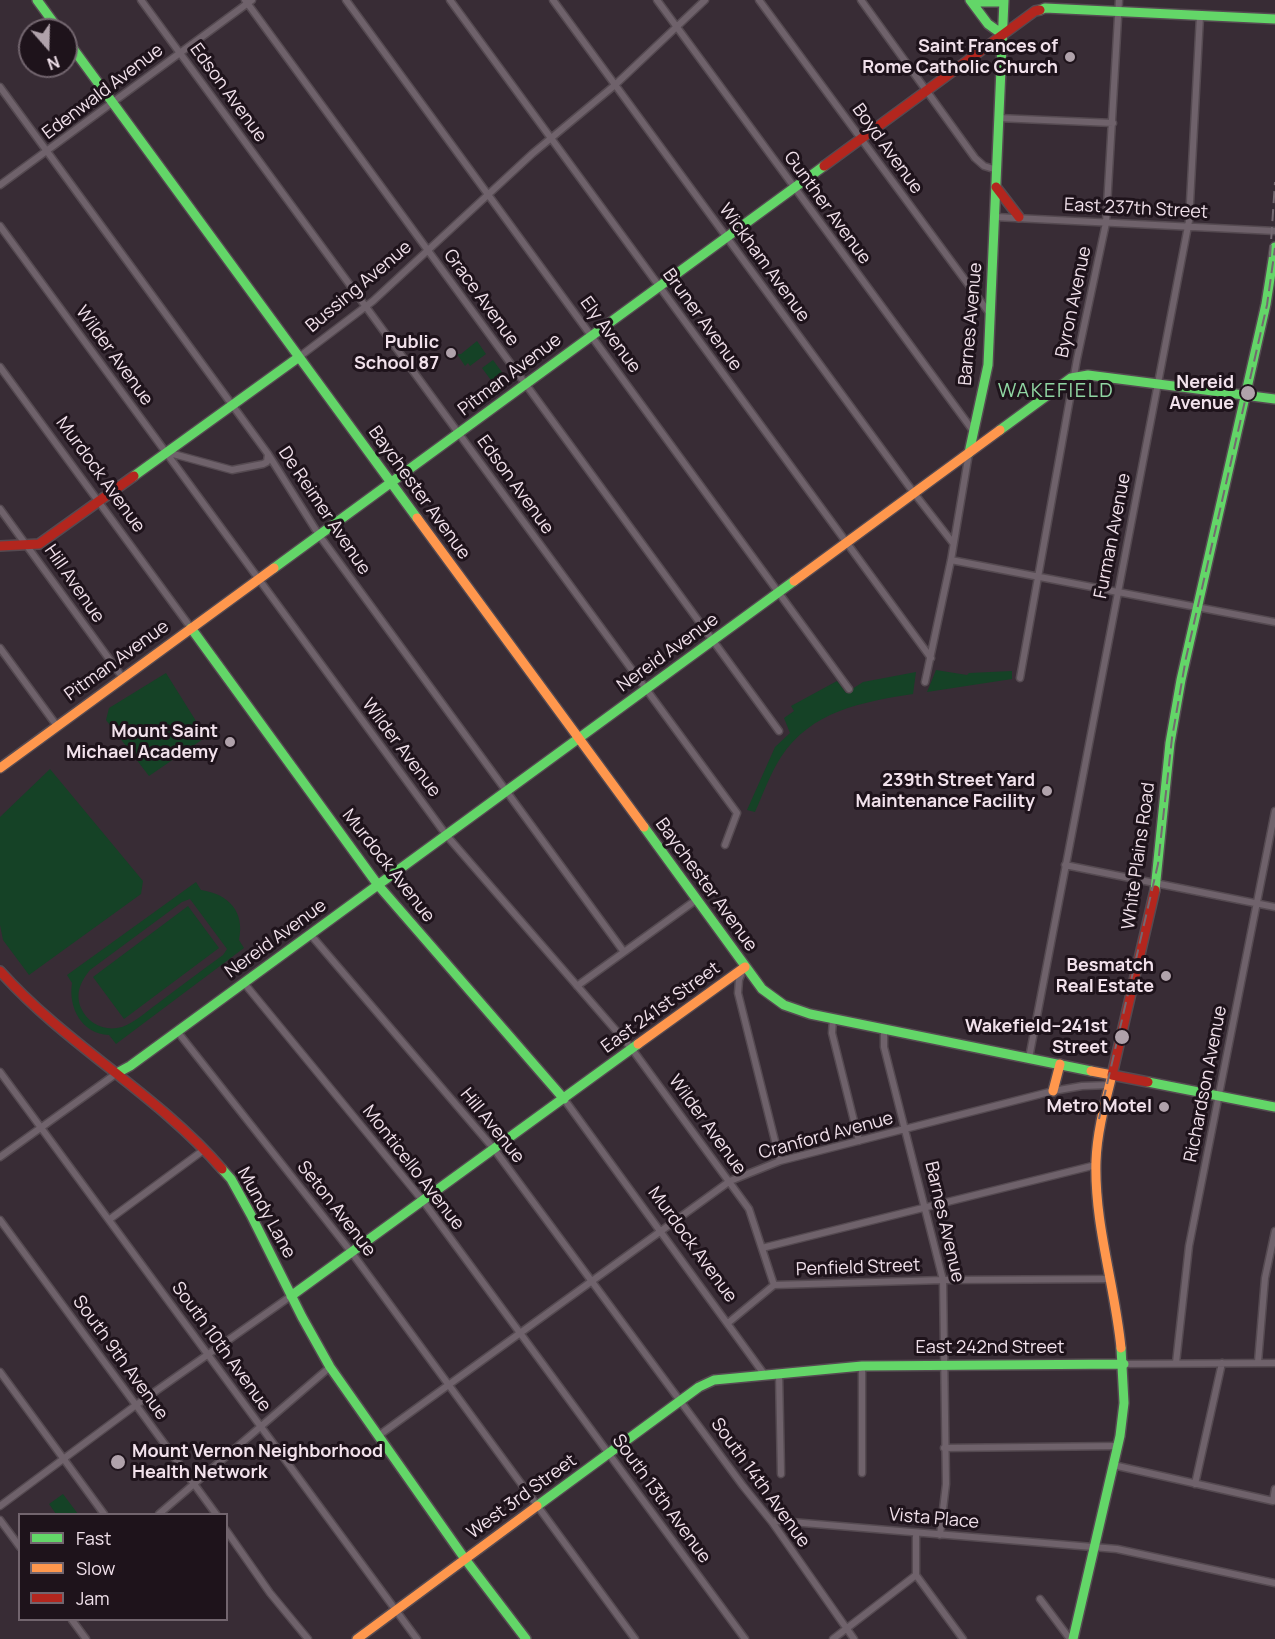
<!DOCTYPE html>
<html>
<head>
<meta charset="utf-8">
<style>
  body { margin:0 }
  #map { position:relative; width:1275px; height:1639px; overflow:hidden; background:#382c35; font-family:Manrope,sans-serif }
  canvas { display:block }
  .legend { position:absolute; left:18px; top:1513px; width:210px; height:108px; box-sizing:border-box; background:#1e131b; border:2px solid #72656e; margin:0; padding:8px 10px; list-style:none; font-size:18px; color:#f1e1eb }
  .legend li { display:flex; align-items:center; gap:12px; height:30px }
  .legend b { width:30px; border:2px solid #72656e }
  .north { position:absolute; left:18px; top:18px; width:60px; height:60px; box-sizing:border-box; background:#1e131b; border:2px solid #72656e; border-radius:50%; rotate:160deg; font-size:16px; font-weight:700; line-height:24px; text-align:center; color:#f1e1eb }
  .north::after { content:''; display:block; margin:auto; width:21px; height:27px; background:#b0a2ab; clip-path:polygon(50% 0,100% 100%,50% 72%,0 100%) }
</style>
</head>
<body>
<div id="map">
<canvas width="1275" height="1639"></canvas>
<ul class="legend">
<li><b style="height:8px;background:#63d668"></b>Fast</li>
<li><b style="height:8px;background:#ff974d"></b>Slow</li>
<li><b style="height:8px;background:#b3261e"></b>Jam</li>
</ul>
<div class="north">N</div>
</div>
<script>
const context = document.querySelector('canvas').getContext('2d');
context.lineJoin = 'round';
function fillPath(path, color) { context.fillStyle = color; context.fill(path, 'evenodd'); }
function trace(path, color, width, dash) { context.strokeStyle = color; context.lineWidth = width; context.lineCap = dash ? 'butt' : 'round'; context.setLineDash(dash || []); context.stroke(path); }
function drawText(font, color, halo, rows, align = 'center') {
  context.font = font + ' Manrope,sans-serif'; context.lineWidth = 6; context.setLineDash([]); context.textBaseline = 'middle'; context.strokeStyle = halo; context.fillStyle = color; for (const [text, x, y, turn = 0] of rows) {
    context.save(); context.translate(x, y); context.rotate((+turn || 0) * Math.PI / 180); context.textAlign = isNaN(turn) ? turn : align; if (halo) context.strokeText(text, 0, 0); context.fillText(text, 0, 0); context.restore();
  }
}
const green = new Path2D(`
  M477,341L486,354L470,366L468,363L465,366L457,354H461Z
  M493,360L507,379L496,387L482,368Z
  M936,670L967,675L969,673L1012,671V679L927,692Z
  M916,672L913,694C862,702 811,711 781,757C770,774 763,794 755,812L747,810L775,747L790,733L784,718L794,711L791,706L837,681L846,693L863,682Z
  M166,673L206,737L149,776L106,720L109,708Z
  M50,769L143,881L141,894L29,975L3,940L0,925V817Z
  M196,882L201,890C229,894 245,912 239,940L244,948L116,1044L109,1035C82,1034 68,1008 72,983L67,975ZM190,899L227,949L223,955C201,971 179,987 157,1004C146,1012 135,1022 122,1027C105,1032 88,1024 81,1008C75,993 81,981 90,970L182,902Z
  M188,906L219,948L124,1019L93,977Z
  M63,1494L78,1514H56L49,1504Z`);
const street = new Path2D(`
  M141,0L737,813L725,845
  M245,0L779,731
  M346,0L849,689
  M450,0L931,658
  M553,0L914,493L953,543
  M657,0L974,432
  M759,0L990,314
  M861,0L975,158L984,166L997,170
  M0,87L268,454L319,535L624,952
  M998,118L1113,123
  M0,185L252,0
  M995,217L1275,231
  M0,226L447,836L632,1049L749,1209L774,1285
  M299,357L373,301L532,154L615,85L705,0
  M0,367L191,628
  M166,452L232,470L263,464L267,462L268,454
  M0,509L123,678
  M951,560L1275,622
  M0,648L57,726
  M1020,678L1077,359L1106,223L1119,0
  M925,682L951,560L969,453
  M1065,865L1275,907
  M310,934L494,1149L743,1486L772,1522L854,1639
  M743,970L739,980L738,993L780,1161
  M244,983L423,1201L745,1639
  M577,986L696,900
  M833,1019L832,1033L859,1141
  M884,1029V1047L943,1280L946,1484L940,1535
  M177,1031L352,1253L635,1639
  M1029,1058L1189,221L1200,16
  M0,1072L417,1639
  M564,1099L764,1374
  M0,1157L117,1073
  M110,1219L205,1149
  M0,1220L216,1514
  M762,1248L1096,1165
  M728,1323L774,1285L943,1280L1111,1279
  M1258,1362L1265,1278L1275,1231
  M1176,1363L1189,1246L1275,811
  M1124,1364L1275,1363
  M862,1366V1473
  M0,1372L104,1514
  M779,1373L781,1474
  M378,1436L730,1181L780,1161L1053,1091L1082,1086L1110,1085
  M944,1448L1117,1446
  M1113,1465L1273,1501L1275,1489
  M1195,1484L1222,1363
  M0,1506L136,1405L291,1296
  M159,1514L330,1367
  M0,1520L20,1547
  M772,1522L779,1521L1117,1549L1275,1583
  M226,1530L270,1593L308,1639
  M916,1575L963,1639
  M1040,1599L1070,1639
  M72,1620L86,1639
  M833,1639L916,1575V1533`);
const fast = new Path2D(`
  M37,0L59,30
  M970,0L988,24L1002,34
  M972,2H1004
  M1040,10L1045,8L1275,19
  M66,39L417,518
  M1000,430L1071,378L1088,375L1275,399
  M969,453L988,365L1004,0
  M134,476L299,357
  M274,568L824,166
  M191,628L378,885L564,1099
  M644,827L762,989L784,1005L810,1014L1091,1071
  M1155,890L1170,743L1181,680L1266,304L1275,247
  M117,1073L130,1066L794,581
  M1148,1082L1275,1107
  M222,1169L231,1179L251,1215L302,1317L330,1367L465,1559L526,1639
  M291,1296L638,1044
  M537,1506L699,1387L714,1380L862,1366L1124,1364
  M1073,1639L1120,1436L1124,1403L1121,1348`);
const slow = new Path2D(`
  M417,518L644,827
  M794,581L1000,430
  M0,768L274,568
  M638,1044L745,967
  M1091,1071L1112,1075C1105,1103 1097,1132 1096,1161C1094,1224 1115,1286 1121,1348
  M1053,1091L1060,1064
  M357,1639L537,1506`);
const jam = new Path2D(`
  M824,166L1035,11L1040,10
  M996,187L1019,217
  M0,546L39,544L134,476
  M0,971C66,1045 157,1094 222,1169
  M1148,1082L1112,1075L1155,890`);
const rail = new Path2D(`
  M1270,257L1275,182
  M1099,1119L1158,864L1172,738L1186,658L1267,305L1275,248`);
const markers = [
  [1070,57,6,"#b0a2ab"],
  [451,353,6,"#b0a2ab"],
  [1248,393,8,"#b0a2ab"],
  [230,742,6,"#b0a2ab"],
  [1047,791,6,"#b0a2ab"],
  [1166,976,6,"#b0a2ab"],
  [1122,1037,8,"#b0a2ab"],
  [1164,1107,6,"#b0a2ab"],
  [118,1462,8,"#b0a2ab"]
];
const poiNames = [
  ["Saint Frances of",1058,47],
  ["Rome Catholic Church",1058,68],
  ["Public",439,343],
  ["School 87",439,364],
  ["Nereid",1234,383],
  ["Avenue",1234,404],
  ["Mount Saint",218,732],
  ["Michael Academy",218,753],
  ["239th Street Yard",1035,781],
  ["Maintenance Facility",1035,802],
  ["Besmatch",1154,966],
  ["Real Estate",1154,987],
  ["Wakefield–241st",1108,1027],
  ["Street",1108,1048],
  ["Metro Motel",1152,1107],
  ["Mount Vernon Neighborhood",132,1452,"left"],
  ["Health Network",132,1473,"left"]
];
const streetNames = [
  ["Edenwald Avenue",103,92,-37],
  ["Edson Avenue",228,93,54],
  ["Boyd Avenue",887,149,54],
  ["Gunther Avenue",827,208,54],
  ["East 237th Street",1136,209,3],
  ["Wickham Avenue",764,263,54],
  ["Bussing Avenue",359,287,-40],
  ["Grace Avenue",481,298,54],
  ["Byron Avenue",1074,302,-78],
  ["Bruner Avenue",702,320,54],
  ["Barnes Avenue",971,324,-85],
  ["Ely Avenue",610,335,54],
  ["Wilder Avenue",114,356,54],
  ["Pitman Avenue",510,375,-37],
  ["Murdock Avenue",100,475,54],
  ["Edson Avenue",515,485,54],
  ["Baychester Avenue",419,493,54],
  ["De Reimer Avenue",324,511,56],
  ["Furman Avenue",1113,536,-79],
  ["Hill Avenue",74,584,55],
  ["Nereid Avenue",668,653,-36],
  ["Pitman Avenue",117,661,-36],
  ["Wilder Avenue",401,748,53],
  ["White Plains Road",1139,856,-82],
  ["Murdock Avenue",388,866,52],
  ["Baychester Avenue",706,885,54],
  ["Nereid Avenue",276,939,-36],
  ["East 241st Street",661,1008,-36],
  ["Richardson Avenue",1206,1084,-79],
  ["Wilder Avenue",707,1125,54],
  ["Hill Avenue",492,1126,51],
  ["Cranford Avenue",826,1136,-15],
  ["Monticello Avenue",413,1168,52],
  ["Seton Avenue",336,1209,52],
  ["Mundy Lane",266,1213,61],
  ["Barnes Avenue",944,1222,77],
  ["Murdock Avenue",692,1245,54],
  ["Penfield Street",858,1268,-2],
  ["South 10th Avenue",221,1347,54],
  ["East 242nd Street",990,1348],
  ["South 9th Avenue",120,1358,54],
  ["South 14th Avenue",760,1483,54],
  ["West 3rd Street",522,1497,-36],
  ["South 13th Avenue",661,1499,54],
  ["Vista Place",934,1519,5]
];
const neighbourhoodNames = [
  ["WAKEFIELD",1056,391]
];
fillPath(green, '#154226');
trace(street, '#554a51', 9);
trace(fast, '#554a51', 12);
trace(slow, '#554a51', 12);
trace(jam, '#554a51', 12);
trace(street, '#6f626b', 6);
trace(fast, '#63d668', 9);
trace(slow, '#ff974d', 9);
trace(jam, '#b3261e', 9);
trace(rail, '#746870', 2, [12, 6]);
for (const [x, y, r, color] of markers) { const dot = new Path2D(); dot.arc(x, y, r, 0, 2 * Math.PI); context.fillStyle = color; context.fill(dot); trace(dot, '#1e131b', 2); }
drawText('bold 18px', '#f1e1eb', '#1e131b', poiNames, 'right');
drawText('18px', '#f1e1eb', '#1e131b', streetNames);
context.letterSpacing = '1.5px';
drawText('20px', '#90d6a3', '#1e131b', neighbourhoodNames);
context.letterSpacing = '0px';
</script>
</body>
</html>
